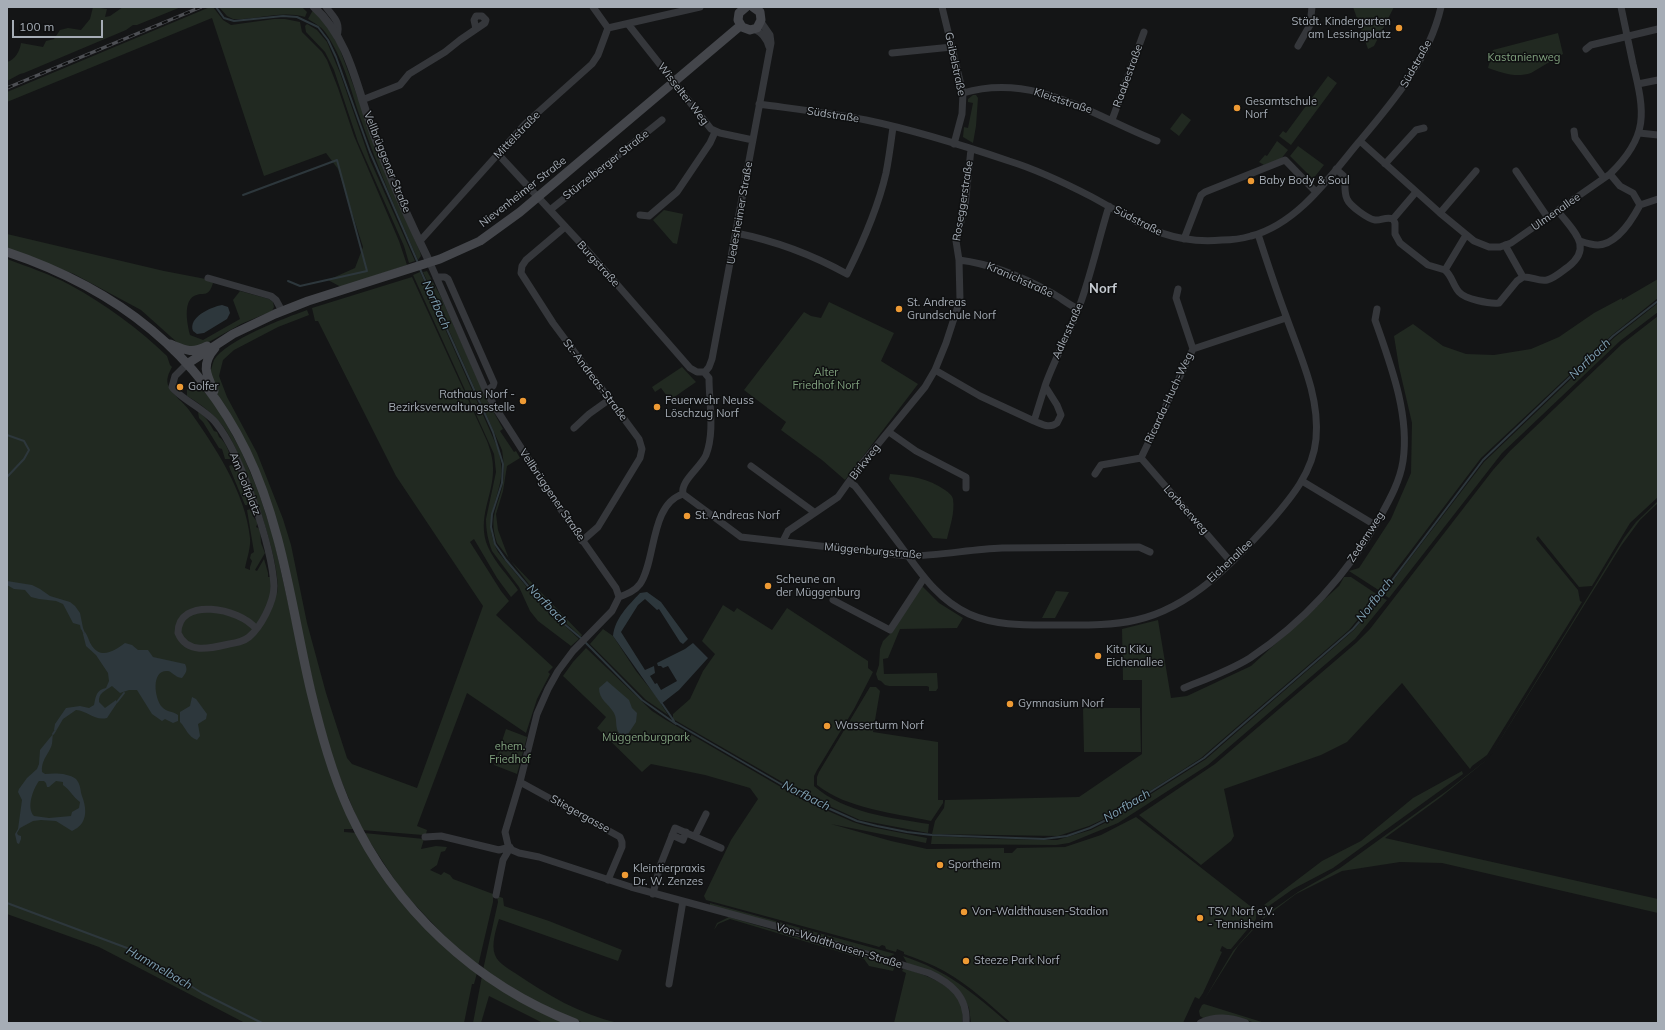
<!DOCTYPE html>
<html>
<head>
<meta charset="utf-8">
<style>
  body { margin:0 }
  #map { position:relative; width:1665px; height:1030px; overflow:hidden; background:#141516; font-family:Mulish,sans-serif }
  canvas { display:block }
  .frame { position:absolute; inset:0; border:8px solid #a6adb6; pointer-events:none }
  .scale { position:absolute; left:12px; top:20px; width:91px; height:18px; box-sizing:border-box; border:2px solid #a6adb6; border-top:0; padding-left:5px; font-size:12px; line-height:14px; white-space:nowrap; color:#a6adb6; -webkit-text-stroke:3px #0f1011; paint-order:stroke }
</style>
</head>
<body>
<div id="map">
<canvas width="1665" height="1030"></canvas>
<div class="frame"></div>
<div class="scale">100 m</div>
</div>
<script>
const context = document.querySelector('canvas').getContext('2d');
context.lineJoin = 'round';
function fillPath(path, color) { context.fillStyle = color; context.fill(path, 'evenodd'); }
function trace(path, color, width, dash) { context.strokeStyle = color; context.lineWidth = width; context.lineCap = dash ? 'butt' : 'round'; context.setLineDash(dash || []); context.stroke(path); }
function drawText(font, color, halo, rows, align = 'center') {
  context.font = font + ' Mulish,sans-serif'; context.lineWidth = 3; context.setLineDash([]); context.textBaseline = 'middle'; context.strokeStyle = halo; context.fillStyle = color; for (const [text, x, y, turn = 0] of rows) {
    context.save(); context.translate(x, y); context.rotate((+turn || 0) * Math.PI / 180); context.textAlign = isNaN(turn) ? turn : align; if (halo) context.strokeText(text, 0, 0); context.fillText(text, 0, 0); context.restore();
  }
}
const green = new Path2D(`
  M93,7L107,9L105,17L110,16L123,7H181L137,25H133L126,30L24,73L20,74L7,81V62C15,60 20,51 21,43L43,47L46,41L54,39L60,30L68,28L81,30L90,19Z
  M210,7H213L223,20L231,25L274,19H285L300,22L302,32L322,52L327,60L338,88L354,136L399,241L407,265L341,287L328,280L355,268L363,247L338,169L326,153L264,176L212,18L7,102V92Z
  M219,7H302L307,12L305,17C281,10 258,20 233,19L227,16Z
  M1353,7H1394L1374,46L1368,49Z
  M313,10L327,25L339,47L378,152L420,252L421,256L418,260C397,213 377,165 360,117C350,88 343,57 325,32C322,27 314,23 308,19Z
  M307,24L317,30L327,42L340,73L370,160L415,261L409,263L404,246L358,142L334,70L325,52L306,32L305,26Z
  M1558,33L1563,54L1531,73C1516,78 1502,73 1488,68L1493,50Z
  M1328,76L1337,83L1291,145L1279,136L1283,131L1286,133Z
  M973,95H976L978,98L976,126L973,143L963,137L964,127L968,128L973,103L968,102V99Z
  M1182,113L1191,120L1179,136L1170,129Z
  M1277,141L1288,150L1281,159L1264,165L1259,162L1265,155L1267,156Z
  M1298,146L1324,165L1313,179L1290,156Z
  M664,210L683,214L677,244L673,243L653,220Z
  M7,234L164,271L211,280L213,283C208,299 204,291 194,296C183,302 187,324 190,335L203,340L240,319L233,300L240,291L269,299L273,302L274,307L272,311L241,324L200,347L180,345L141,310L74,274L7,249Z
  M7,259C28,267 50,274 70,285C105,304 138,328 167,356L170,365L172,367C169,373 165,380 169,387C174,396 183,402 189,410C214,445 246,493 250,538C251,547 247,558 245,568L250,570V567L252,561L250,558L251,554L254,552L247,510L251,509L254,511V518L258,522L256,527L260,529L261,543L265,553L255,570L257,571L264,559L268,573V577H271L277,594C284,566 241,448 222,425C212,413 201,404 187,396V390L194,380L216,405L251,469L273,536L307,687L355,829H344V832L357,833L382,875L477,973L474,984H472L464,1023H245L99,947L7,914Z
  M427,271L441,297L488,402L503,429L500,431L514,452L516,451L520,458L507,466L503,491L496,514L498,530L509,559L582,635L581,637L542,601L497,543C489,518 496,511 502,488C505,475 504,463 502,450L423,272Z
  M420,272L498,449C501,461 503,471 500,483C494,509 484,525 498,552L539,602L579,639L571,646L538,621L530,611L519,587L492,551C488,540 486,531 486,519L496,472L494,454L413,275Z
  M412,277L487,441C490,449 493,458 493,468C494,495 476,518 488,547C495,563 508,575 518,590L511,597L497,578L474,539L470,542L501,591L509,601L496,615L553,667L548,672L550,674L537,699L526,733L467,693L417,826L427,830L426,834L423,835L362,830L333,761L317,701L284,552L209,375C211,371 212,365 214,360C226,340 285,318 307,310L309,315L278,327L234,350L223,360L219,376L227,397L257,453L283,519L291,545L307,623L326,693L347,758L352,764L417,788L483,606L396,476L318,321H315L312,308Z
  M1658,279V298L1612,335L1481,458L1380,591L1349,571L1359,568L1391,519L1411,473L1412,423L1399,367L1394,336L1413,324L1443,346L1466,354L1494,355L1531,349L1559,337L1594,313L1622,298V300Z
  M829,302L894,333L881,361L918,384L845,480L822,460L781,430L786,422L744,390L804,312L811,316L821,318Z
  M1658,303V312L1620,341L1502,453L1389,598L1383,594L1484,462L1615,337Z
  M1658,316V497L1630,523L1592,586L1579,587L1538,536L1536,539L1578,590L1580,601L1582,602L1487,755L1472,766L1470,769L1402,683L1347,742L1321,755L1224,789L1234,836L1231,841L1201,865L1139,815L1215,764L1356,643L1370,629L1493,470L1510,451L1622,344Z
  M682,367L696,382L670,400L661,388L655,392L652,387Z
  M198,412C205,415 210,424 214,431L217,432L219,437C225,441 230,452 230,459H225L222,449L219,448L203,422L199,418Z
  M231,465L235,467L241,476L240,478L249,501L247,505H245L230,469L229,466Z
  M890,474C911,476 928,478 945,490C949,493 952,495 953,499C955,513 950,526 947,539L933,538L889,479Z
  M1658,501V503L1640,520L1621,546L1489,758L1441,797L1385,838L1658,899V913L1442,863L1400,862L1342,871L1296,894L1263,919L1238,946L1204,1000L1233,951L1264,916L1298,892L1340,868L1448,790L1489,758L1624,538L1636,522Z
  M1344,577H1351L1378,595L1349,630L1201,758L1130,804L1102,820L1089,826L1058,836L932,834L935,821L944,808L945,800L1079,797L1142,754V680H1123L1122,629L1158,620L1171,698L1187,696L1251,666L1339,586Z
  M921,585L939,603L963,618L957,628L900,629L888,658L883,659L884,674L937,673L938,688L936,691H929V687L927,686H889L885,685L881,681L878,680L876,674L879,665L880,649L883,641L892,632Z
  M1056,591L1069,592L1055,618H1042Z
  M1381,597L1387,600L1355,639L1208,765L1118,823L1069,843L1056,845L931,844L932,836L996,839L1057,840L1091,830L1107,822L1206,759L1354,630Z
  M723,605L734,612L737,608L772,630L787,608L868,661V668L873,672L854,709L817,770L814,776V786C845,813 891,818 929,824L928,833L860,820L803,794L673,719V714L690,699L703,671L715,654L702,641Z
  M603,629L613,636L636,671L656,696L668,715L646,700L590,644Z
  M586,648L652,711L666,720L786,790L810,803L853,822L866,826L927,838L926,843L831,824L891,841L927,849L1004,848V853H1012L1017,848L1065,847L1101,835L1136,817L1254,909L1256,912V919L1231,949H1227L1222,946L1220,951L1222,952L1203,993L1199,999L1195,997L1183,1023H1011C990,1005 969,985 944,971C931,964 918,959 904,954V952L897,949L896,952L886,949L885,946L882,945L879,947L876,946L706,900L704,896L731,840L758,799L750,788L705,775L651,764L642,772L597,728L606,717L563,676L573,662Z
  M870,687H876L880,691L873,732L938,742V800H943V803L931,821C895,813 847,809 817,785V777L819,772Z
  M1083,708H1140L1141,752H1084Z
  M506,729L527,737L517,774L494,765Z
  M1462,771L1463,774L1452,782L1333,868L1293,889L1266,908L1264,905L1322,861L1361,841L1413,798Z
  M364,833L424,839L421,849L436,846L447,847L445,851L441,852L437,865L430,870L441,875L444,872L450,875L453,879L493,894V902L478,966L453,945L402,891Z
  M497,896L503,898L504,906L549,921L622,950L618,961L499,919C496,929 491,945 495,955C498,963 509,969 515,973C547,995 580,1014 618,1023H584L579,1021L535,1002L483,970L498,902Z
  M710,903L732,909L895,954L888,957L710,906Z
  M729,917L895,966L893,971L869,966L864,959L730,919L718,924L714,930L717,923Z
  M903,956C948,971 972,992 1008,1023H971L969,1008L961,993L907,963Z
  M904,968C928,976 970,989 962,1023H894L906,973L902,971Z
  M482,976L567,1023H543L489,996L481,1023H473Z
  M1204,1004L1265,1023H1255L1237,1017L1203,1018L1200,1016L1199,1011L1202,1005Z`);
const water = new Path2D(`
  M222,305L228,307L230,313L227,319L204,333L197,334L193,331C188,317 211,307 222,305Z
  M7,581L32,585L40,589L50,596L70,602L75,606L80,613L83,628L81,630L80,625L73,623L63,604L56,601L39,599L31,597L25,590L14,589L7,585Z
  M647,592L661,602L688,639L683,644L680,642L659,609L657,610L645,599L638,605L621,632L645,670L654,666L655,673L650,676L655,684L657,683L661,690L677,681L668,666L663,668L661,666H658L657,663L685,649L693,643L708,658L679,690L661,704L613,636C615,618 628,606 640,593Z
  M85,632C88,636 89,642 92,646C102,660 115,650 125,643L132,645L138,650H148L153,657L185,664C188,670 186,673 182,678C174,677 173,672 168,671C151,669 154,698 162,707C166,712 173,711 178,715V721L173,723L165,719L162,721L152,714L137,690H129L120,693L112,686C105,691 98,693 99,702L105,708L116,700L117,703L107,718C94,721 88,711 76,710L63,719L56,731L54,730L55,724L66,708L80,706L89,708L94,705C96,696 96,690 106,688L109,681L108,673L96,655L86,646L83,634Z
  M607,681L629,700L632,708L637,713L636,722L628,734H620C614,728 618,720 614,713C608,703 599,700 599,688Z
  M192,697L196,699L207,714L206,719L198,724L200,736L197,740C188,737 186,728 180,722V712L190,706Z
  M53,734C52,738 53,743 51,747C47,756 41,761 42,772L45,774C55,773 68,773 76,779C81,785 80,790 82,796C87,809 88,824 72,831L56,821L41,820L33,821L20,828L17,833L18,835L21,836V839L19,844L17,843L15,834L18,829L22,800L18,792L19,789L27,778L37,769L39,764L40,750ZM39,781H44L46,783L47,787H49L56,781L63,782V785C70,790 73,797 80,802L79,808L72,812L71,816L49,818L34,816C26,808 33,789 39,781Z`);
const stream = new Path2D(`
  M216,7L224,18L234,21L283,16L297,17L318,27L328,40L336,57L370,152L418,263
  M243,195L337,160L367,271L300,286L288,281
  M420,269L493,432L503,464L502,483L492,514L491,527L495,544L506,560L549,611L582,639
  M7,435L24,441L29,450L24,459L7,477
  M82,628L84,633
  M585,642L642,700L676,724L674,722L803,797L857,821L877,826L907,832L932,835L1044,839L1067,836L1090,828L1106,820L1204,758L1353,629L1372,607L1483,460L1613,336L1658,301
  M117,702L124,693
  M661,702L674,721
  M53,734L55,731
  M7,903L135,951L202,993L262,1023`);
const minor = new Path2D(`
  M326,7C334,18 341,22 337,36
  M593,7L608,28
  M942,7L963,93L962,114L954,144
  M628,24L711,129L720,133L753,140
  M608,28L700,7
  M754,29C761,32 767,39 769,47
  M1298,46L1310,25L1312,7
  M1586,49L1591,45L1658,29
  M892,53L952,47
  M1638,84L1658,80
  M963,93C1035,72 1093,116 1157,141
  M362,100L400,85L409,74L445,52L460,40L485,23L486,20L482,16H476L474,20L476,29
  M759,104C795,109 830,113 866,120C914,130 962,145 1009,161C1038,170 1065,183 1092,197C1138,222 1166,245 1222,240C1231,240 1241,239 1251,236C1297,224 1329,178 1358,143C1392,103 1429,60 1441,7
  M1112,120L1144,32
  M1574,131L1575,138L1604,178
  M1639,133L1658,135
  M1360,141L1440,213L1474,241L1489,247H1500L1511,243L1610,174C1649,136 1645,113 1633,64C1629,45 1625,26 1621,7
  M498,154L587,250L690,368L697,372H705L709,367L712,359L771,43L770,35L761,22
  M1385,164L1416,130L1424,128
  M1336,169L1345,177C1345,184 1344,193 1347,199C1350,206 1368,219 1375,220C1381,221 1386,216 1393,219L1416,192
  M1516,171L1548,218
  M1640,205L1658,199
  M550,210L662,120
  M1440,213L1476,171
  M640,215L649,216L677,192L710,143L715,132
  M1393,219L1395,223V234L1400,243L1428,265L1445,270L1466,235
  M565,227L526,260L522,266L521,273L553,323L639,439L642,449L640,458L598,527L582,541
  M736,233C776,241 811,254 847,274C863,242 878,208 886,173C889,158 891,142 893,127
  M1184,239L1201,195L1205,192L1285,160L1316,192
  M420,241L525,124L592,64L598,55L608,28
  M1580,241C1586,243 1592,245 1598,245C1617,244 1632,220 1640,205L1633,193L1620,186L1610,174
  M959,260C992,264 1023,277 1052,293C1061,298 1069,305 1078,309
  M430,263L486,391L495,407L557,504L616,588L619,597
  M1445,270C1452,276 1453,285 1459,292C1465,299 1489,304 1499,303L1517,281L1523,277L1505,245
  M436,277H445L448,279L494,383L493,386L486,391
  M1523,277C1531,276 1539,282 1547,280C1555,278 1562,271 1568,267C1594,247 1573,231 1558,211
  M208,278L271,296L276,300L282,311
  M1193,349L1286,318
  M187,364L175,376L172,387C178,397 206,410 216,423C241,454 272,547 274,586C274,602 261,627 249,637C243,642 236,643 229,644C212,648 187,655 178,633C178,596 240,608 256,629
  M935,370L980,396L1034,421C1042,424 1049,429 1057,423L1061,415L1057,405L1045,386L1034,421
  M1045,386C1054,360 1068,336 1078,310C1091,276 1098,241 1109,206
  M574,428L589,414L610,399
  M889,432L916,451L966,477V488
  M1141,458L1231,562
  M751,466L814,512
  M1095,474L1101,465L1141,458L1193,349L1176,298L1178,289
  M1302,481L1375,525
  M849,482L855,486C870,505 885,525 900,545C920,572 937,599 969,614C996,626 1026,625 1054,625C1082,625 1110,626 1136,620C1191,608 1235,561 1271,521C1291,498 1313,472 1316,439C1320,396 1300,356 1286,316C1276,289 1267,262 1258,234
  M683,494L741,537L908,556C940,556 971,549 1002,548L1139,547L1150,552
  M683,494C680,481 701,467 706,455C715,432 709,403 709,378L704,372
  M783,541L788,531L838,497L860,466L925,387L935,370L946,343L960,300L959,260L956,241L965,206L971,149
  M619,597L612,611L573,651L558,671L548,689L537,714L520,782L505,832L508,845L512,850L519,853L539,857L631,887L775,926L929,973C951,983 968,997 966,1023
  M619,597C627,594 635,591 640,584C656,561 650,504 683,494
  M833,600L890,630L924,578
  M1184,688C1206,679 1229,671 1250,658C1304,622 1348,573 1380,517C1390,499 1400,481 1403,461C1410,414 1390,363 1375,320L1377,309
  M520,782L620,837L622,842V847L608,880
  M672,835L683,840L686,832
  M695,836L706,814
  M425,837L441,836L499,850L510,847
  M653,894L660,866L675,828L721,848
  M496,895L503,860L510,848
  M669,984L683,901`);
const tertiary = new Path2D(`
  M314,7C351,40 358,94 375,138C391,180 410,222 430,263
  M1201,1023C1216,1016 1230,1018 1245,1023`);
const secondary = new Path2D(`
  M746,7L739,13L738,20L742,27L750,30L757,28L761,20L760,12L753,7
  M7,252C112,287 197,350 246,451C283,527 292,611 311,692C321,733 332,774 350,813C394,908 476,985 575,1023
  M170,344C185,350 191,354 207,346
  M187,364L233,334L275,314L308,301L440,259L480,241L520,212L740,26
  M214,391C206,374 201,364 215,348`);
const rail = new Path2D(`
  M7,88L201,7`);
const markers = [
  [1399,28,4,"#ee9a34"],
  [1237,108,4,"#ee9a34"],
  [1251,181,4,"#ee9a34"],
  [899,309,4,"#ee9a34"],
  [180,387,4,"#ee9a34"],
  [523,401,4,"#ee9a34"],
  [657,407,4,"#ee9a34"],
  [687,516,4,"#ee9a34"],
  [768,586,4,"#ee9a34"],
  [1098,656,4,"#ee9a34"],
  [1010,704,4,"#ee9a34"],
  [827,726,4,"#ee9a34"],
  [940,865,4,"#ee9a34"],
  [625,875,4,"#ee9a34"],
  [964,912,4,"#ee9a34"],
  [1200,918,4,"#ee9a34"],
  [966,961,4,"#ee9a34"]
];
const poiNames = [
  ["Städt. Kindergarten",1391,22,"right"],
  ["am Lessingplatz",1391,35,"right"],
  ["Gesamtschule",1245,102],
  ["Norf",1245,115],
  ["Baby Body & Soul",1259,181],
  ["St. Andreas",907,303],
  ["Grundschule Norf",907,316],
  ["Golfer",188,387],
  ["Rathaus Norf -",515,395,"right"],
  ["Bezirksverwaltungsstelle",515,408,"right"],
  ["Feuerwehr Neuss",665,401],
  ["Löschzug Norf",665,414],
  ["St. Andreas Norf",695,516],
  ["Scheune an",776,580],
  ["der Müggenburg",776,593],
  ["Kita KiKu",1106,650],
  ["Eichenallee",1106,663],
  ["Gymnasium Norf",1018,704],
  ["Wasserturm Norf",835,726],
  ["Sportheim",948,865],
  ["Kleintierpraxis",633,869],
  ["Dr. W. Zenzes",633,882],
  ["Von-Waldthausen-Stadion",972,912],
  ["TSV Norf e.V.",1208,912],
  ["- Tennisheim",1208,925],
  ["Steeze Park Norf",974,961]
];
const parkNames = [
  ["Kastanienweg",1524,58],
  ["Alter",826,373],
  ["Friedhof Norf",826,386],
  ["Müggenburgpark",646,738],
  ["ehem.",510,747],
  ["Friedhof",510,760]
];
const streetNames = [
  ["Geibelstraße",955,64,78],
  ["Südstraße",1416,64,-61],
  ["Raabestraße",1128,76,-70],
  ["Wisselter Weg",683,94,52],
  ["Kleiststraße",1063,101,18],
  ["Südstraße",833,115,9],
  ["Mittelstraße",517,135,-46],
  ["Vellbrüggener Straße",387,162,68],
  ["Stürzelberger Straße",606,165,-38],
  ["Nievenheimer Straße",523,192,-38],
  ["Roseggerstraße",963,201,-81],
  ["Ulmenallee",1556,212,-35],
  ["Uedesheimer Straße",740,213,-80],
  ["Südstraße",1138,221,27],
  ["Burgstraße",598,264,48],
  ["Kranichstraße",1020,280,24],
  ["Adlerstraße",1068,331,-66],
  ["St.-Andreas-Straße",595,380,53],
  ["Ricarda-Huch-Weg",1169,398,-65],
  ["Birkweg",865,462,-52],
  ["Am Golfplatz",245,484,68],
  ["Vellbrüggener Straße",552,495,56],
  ["Lorbeerweg",1186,510,48],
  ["Zedernweg",1366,537,-57],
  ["Müggenburgstraße",873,551,5],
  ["Eichenallee",1230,561,-43],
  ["Stiegergasse",580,814,29],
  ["Von-Waldthausen-Straße",839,946,17]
];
const waterNames = [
  ["Norfbach",436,305,66],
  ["Norfbach",1590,359,-44],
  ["Norfbach",1375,600,-52],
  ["Norfbach",547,605,46],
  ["Norfbach",806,796,27],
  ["Norfbach",1127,806,-31],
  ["Hummelbach",159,968,30]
];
const quarterNames = [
  ["Norf",1103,289]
];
fillPath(green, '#212921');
fillPath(water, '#2d373c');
trace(stream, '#2d373c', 2);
trace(minor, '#35373b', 7);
trace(tertiary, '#35373b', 8);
trace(secondary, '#44464b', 9);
trace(rail, '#4d4f54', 3.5);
trace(rail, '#0f1011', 2, [6]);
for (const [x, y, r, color] of markers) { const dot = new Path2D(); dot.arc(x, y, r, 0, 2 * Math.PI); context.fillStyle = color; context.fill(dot); trace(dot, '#0f1011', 1.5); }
drawText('11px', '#a6adb6', '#0f1011', poiNames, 'left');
drawText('11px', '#80a17e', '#0f1011', parkNames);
drawText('11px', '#a6adb6', '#0f1011', streetNames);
drawText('italic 12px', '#7e9fb1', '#0f1011', waterNames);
drawText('bold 13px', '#c7ccd2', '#0f1011', quarterNames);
</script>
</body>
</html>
